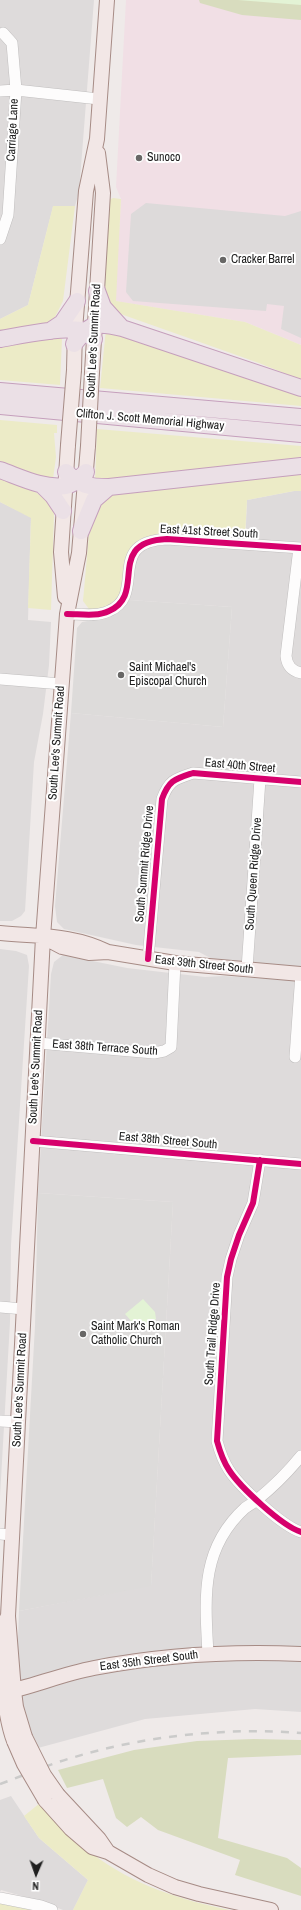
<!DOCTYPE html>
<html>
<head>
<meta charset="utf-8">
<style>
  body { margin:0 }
  #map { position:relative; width:301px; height:1910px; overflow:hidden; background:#efeae9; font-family:"Archivo Narrow",sans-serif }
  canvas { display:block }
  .north { position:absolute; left:16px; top:1854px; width:40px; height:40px; -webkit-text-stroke:3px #fff; paint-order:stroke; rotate:182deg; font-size:11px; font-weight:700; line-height:16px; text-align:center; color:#202020 }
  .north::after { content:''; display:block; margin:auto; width:14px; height:18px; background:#202020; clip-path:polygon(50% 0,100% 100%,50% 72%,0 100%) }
</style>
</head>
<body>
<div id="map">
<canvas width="301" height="1910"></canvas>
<div class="north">N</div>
</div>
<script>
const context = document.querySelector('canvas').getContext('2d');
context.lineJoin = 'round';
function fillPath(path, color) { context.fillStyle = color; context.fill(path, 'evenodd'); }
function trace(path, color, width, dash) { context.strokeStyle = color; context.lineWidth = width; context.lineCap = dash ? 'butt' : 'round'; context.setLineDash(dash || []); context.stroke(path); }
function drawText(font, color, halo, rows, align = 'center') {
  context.font = font + ' "Archivo Narrow",sans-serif'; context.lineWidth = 4; context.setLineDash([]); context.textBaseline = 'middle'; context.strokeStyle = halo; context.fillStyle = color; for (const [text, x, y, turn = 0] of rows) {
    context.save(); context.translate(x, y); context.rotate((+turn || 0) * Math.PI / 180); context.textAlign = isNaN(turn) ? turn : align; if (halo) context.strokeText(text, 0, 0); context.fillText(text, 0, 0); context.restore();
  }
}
const residential = new Path2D(`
  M0,0H94L79,192L75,206L53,207L28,305L0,319Z
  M294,491H301V967L214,960L199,952L136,945L64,929L57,922L55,906L71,713L223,727L232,607L129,600L135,556L142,549L157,545L189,544L245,547L247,500Z
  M0,502L31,517L28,620L51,622L49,665L43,714L34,762L25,911L21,916L12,921H0Z
  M0,949L16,951L27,955L29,966L11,1245L10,1322L0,1496Z
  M63,955L127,968L205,977L223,976L301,981V1712L255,1709L145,1719L38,1748L27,1723L20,1694L17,1664L19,1611L151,1585L173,1202L38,1193L51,974L54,962Z
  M11,1796L39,1838L88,1880L73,1910H63L43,1902L1,1890L0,1892V1800Z`);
const commercial = new Path2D(`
  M126,0H238L301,5V345L245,322L115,301L121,199L116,187Z`);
const religious = new Path2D(`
  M129,600L232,607L223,727L71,713L77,628L82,622L110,617L121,610Z
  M38,1193L173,1202L151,1586L19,1611L35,1326Z`);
const grass = new Path2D(`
  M113,198L121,199L116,301L245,322L301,345V380L259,363L115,312L109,304L105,290L109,200Z
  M53,206H75L63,301L54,319L48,323L0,335V319L28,305Z
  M106,329L301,395V406L100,388Z
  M47,337H60L62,339L60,385L0,380V347Z
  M0,420L57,425V433H54L56,457L53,479L50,480L0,464Z
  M97,429L301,446V461L95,482Z
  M301,473V491H294L247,500L245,537C225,536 152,530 139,540C119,556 135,616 89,609L83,601L90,523L105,496L116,493Z
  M0,478L32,489L52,505L54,513L51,610L28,608L31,518L0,502Z
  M40,1803C57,1820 74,1840 93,1854C133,1885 181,1900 230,1910H73L88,1880L39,1838L24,1816Z
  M0,1901L38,1910H0Z`);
const forest = new Path2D(`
  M199,0H301V20L242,15L200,3Z
  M254,1739L301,1740V1755L228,1758L218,1838L287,1858L301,1868V1896L235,1875L240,1860L158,1830L141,1817L127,1827L116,1818L103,1779L67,1788L58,1770L134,1750L197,1741Z`);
const park = new Path2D(`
  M238,0H301V5Z
  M143,1299L155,1312L156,1319L144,1331L135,1320L132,1322L125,1314Z`);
const parking = new Path2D(`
  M146,203L285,216L301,211V338L281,329L284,306L267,304L266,311L133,301L126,292L131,214Z`);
const minor = new Path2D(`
  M0,91L16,90L99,99
  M0,239L8,215L11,169L16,90L12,43L3,33
  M299,548L286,656C287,666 292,671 301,673
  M67,614C80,614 97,617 109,611C148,594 104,542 167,539L301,548
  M0,679L62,684
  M148,959L162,799C169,780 175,779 193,773L301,782
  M247,969L260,779
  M38,1043L154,1053L164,1051L171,1047L175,963
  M295,1057L301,974
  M33,1141L301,1164
  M260,1160L253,1203L239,1235L231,1259L227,1277L217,1441C220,1452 223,1461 229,1470C240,1487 282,1526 301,1532
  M0,1307L24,1309
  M0,1421L18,1422
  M0,1534L12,1535
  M208,1654C205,1598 200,1549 245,1508C249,1505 254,1503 258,1499C274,1486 288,1472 301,1456
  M0,1898L41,1906L52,1910`);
const major = new Path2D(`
  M74,370L75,330L86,191L97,139L107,0
  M92,372L103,193L98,153
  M65,597L61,552L68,445
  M0,933C39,937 72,934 108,952
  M43,937L62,947L89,953L108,952L175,963L301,974
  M8,1616C5,1622 2,1627 1,1634C0,1661 4,1715 14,1741
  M3,1693C34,1686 63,1674 94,1668C162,1655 232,1651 301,1654
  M25,1737L16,1707L14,1691L8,1616L43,937L67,614L79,553L88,446
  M58,1795L99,1839L108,1852
  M45,1800L71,1829L92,1847L108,1852L148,1875L175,1887L199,1894L271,1910`);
const highway = new Path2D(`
  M97,291L103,307L122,328
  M50,331L62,323L77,301
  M0,339C18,336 68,325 84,331C88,333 91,337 94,339
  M74,344C91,322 97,322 122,328L301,388
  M0,391L301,417
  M0,406L301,434
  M0,470C20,477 43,489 65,486C73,485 80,478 86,472
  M66,472C80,486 89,487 109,487L301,466
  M42,485L53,496L63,511
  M81,531L94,500L109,487`);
const rail = new Path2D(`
  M0,1784C25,1775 49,1764 75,1757C143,1736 230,1727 301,1733`);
const majorBridge = new Path2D(`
  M68,445L74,370
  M88,446L92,372
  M25,1737L44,1775L58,1795
  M14,1741L24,1764L45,1800`);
const cycleway = new Path2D(`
  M67,614C80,614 97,617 109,611C148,594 104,542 167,539L301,548
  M148,959L162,799C169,780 175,779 193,773L301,782
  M33,1141L301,1164
  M260,1160L253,1203L239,1235L231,1259L227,1277L217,1441C220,1452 223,1461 229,1470C240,1487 282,1526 301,1532`);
const markers = [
  [139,158,4,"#686766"],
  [223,260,4,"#686766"],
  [121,675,4,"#686766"],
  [83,1334,4,"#686766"]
];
const streetNames = [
  ["Carriage Lane",13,130,-87],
  ["South Lee's Summit Road",94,341,-87],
  ["Clifton J. Scott Memorial Highway",150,420,5],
  ["East 41st Street South",209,532,3],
  ["South Lee's Summit Road",57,743,-86],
  ["East 40th Street",240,766,5],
  ["South Summit Ridge Drive",145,864,-85],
  ["South Queen Ridge Drive",254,874,-86],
  ["East 39th Street South",204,965,6],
  ["East 38th Terrace South",105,1048,4],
  ["South Lee's Summit Road",36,1067,-87],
  ["East 38th Street South",168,1141,5],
  ["South Trail Ridge Drive",213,1334,-86],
  ["South Lee's Summit Road",20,1390,-87],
  ["East 35th Street South",149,1661,-7]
];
const poiNames = [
  ["Sunoco",147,158],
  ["Cracker Barrel",231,260],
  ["Saint Michael's",129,668],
  ["Episcopal Church",129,682],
  ["Saint Mark's Roman",91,1327],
  ["Catholic Church",91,1341]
];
fillPath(residential, '#dedbdb');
fillPath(commercial, '#f1dfe5');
fillPath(religious, '#dddbda');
fillPath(grass, '#ecebc7');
fillPath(forest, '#d8dcbe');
fillPath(park, '#e3f3d5');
fillPath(parking, '#dddada');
trace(minor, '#c0bebe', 12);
trace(major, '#a68b85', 16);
trace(highway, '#c59fbc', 18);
trace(minor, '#fdfcfc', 11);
trace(major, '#f2e7e6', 14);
trace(highway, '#ebe0e6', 16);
trace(rail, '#cbcbca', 2.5, [8, 8]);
trace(majorBridge, '#a68b85', 16, []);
trace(majorBridge, '#f2e7e6', 14);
trace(cycleway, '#d6006c', 6);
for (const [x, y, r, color] of markers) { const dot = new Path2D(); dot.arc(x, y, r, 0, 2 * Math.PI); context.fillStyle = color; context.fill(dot); trace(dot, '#fff', 1.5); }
drawText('12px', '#202020', '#fff', streetNames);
drawText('12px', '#202020', '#fff', poiNames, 'left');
</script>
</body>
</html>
